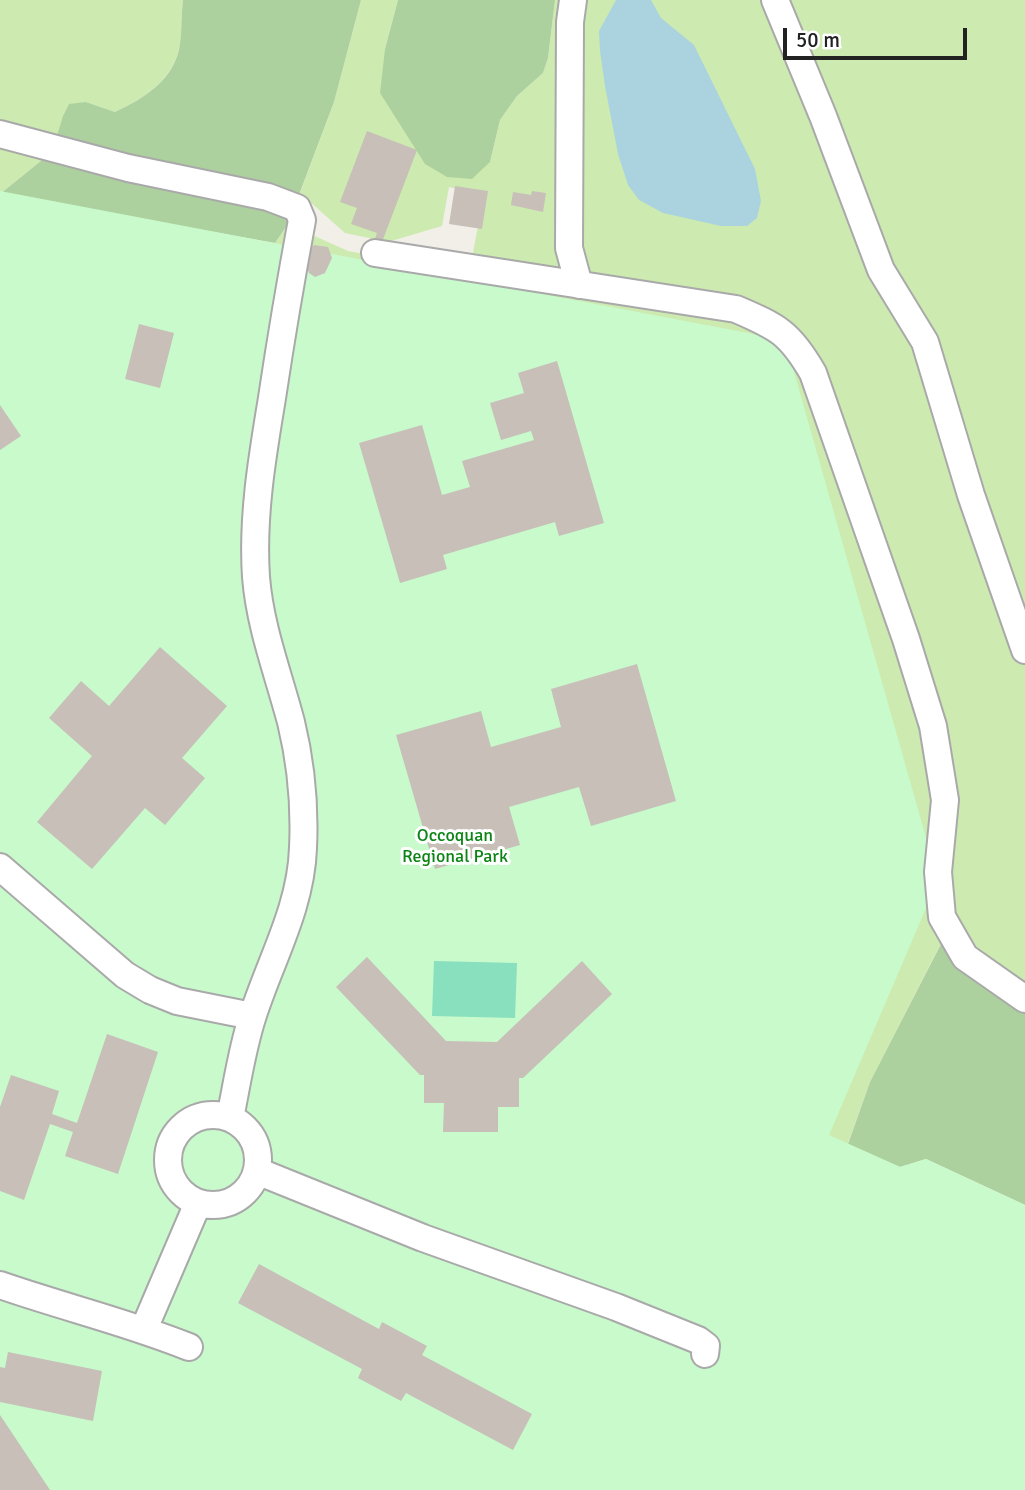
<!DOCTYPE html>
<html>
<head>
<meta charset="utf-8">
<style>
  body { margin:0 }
  #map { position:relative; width:1025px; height:1490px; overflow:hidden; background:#f2efe9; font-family:Signika,sans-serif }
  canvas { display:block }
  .scale { position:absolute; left:783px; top:28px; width:184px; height:32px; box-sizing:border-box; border:4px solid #222; border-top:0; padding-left:9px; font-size:21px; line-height:24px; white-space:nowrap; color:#222; -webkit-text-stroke:5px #fff; paint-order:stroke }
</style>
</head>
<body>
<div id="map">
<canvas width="1025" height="1490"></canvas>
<div class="scale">50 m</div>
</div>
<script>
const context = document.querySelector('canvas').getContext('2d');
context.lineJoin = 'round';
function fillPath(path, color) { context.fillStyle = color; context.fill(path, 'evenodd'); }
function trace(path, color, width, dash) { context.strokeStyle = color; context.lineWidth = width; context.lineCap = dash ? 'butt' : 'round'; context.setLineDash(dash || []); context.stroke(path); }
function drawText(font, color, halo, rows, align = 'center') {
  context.font = font + ' Signika,sans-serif'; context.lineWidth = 6; context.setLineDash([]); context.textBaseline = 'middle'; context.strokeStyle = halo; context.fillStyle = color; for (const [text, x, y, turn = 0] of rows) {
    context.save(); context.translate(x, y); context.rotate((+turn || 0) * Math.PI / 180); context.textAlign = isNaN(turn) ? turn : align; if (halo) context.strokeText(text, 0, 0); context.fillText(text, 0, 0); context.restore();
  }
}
const grass = new Path2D(`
  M0,0H183C181,15 182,30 180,44C174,79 145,98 115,112L86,102L52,152L0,194Z
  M361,0H398L385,49L490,162L500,120L517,96L543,73L548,58L555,0H1025V1000L943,939L870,1082L848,1143L900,1167L0,1490L275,243L288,224L348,251L469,273L484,195L449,187L442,226L388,242L345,233L300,193L334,102Z`);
const forest = new Path2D(`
  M183,0H361L334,102L288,224L275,243L0,194L52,152L63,116L69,104L86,102L115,112C145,98 175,79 180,44C182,30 181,15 183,0Z
  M398,0H555L548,58L543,73L517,96L500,120L490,162L472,179L447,177L425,164L380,93L385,49Z
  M944,938L1025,1000V1205L926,1159L900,1167L848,1144L870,1082Z`);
const park = new Path2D(`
  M0,191L785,340L938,880L829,1135L900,1167L926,1159L1025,1205V1490H0Z`);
const pitch = new Path2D(`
  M434,961L517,963L515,1018L432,1016Z`);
const water = new Path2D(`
  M616,0H651L661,18L694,45L755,169L761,201L757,218L747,226H721L663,213L639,200L628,185L618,154L605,86L600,51L599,31Z`);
const building = new Path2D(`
  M367,131L417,150L382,242L375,239L377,233L351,224L357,208L340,202Z
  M455,186L488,191L482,229L449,224Z
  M532,191L546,193L543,212L511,205L513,192L531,195Z
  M314,245L328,247L332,258L325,273L315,277L309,273L306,265L310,248Z
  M139,324L174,333L160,388L125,379Z
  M557,361L604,523L559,536L555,522L443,555L447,569L400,583L359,443L422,425L442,495L470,487L462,461L534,440L531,431L501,440L490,403L524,393L518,373Z
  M0,405L21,436L0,450Z
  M160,647L227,706L182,758L205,778L165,825L145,808L92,869L37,822L92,756L49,718L81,681L109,706Z
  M637,664L676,801L591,826L579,787L509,807L520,845L435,869L396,735L481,711L491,747L561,727L551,689Z
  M367,957L446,1041L497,1042L582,961L612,994L523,1078H519V1107H498V1132H443L444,1103H424V1075H420L336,987Z
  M107,1034L158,1052L118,1174L65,1156L73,1132L50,1124L24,1200L0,1191V1107L11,1075L59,1091L52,1114L77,1123Z
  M259,1264L379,1329L382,1322L427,1346L422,1355L532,1414L513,1450L406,1393L401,1401L358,1378L362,1369L238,1303Z
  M8,1352L102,1371L93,1421L0,1402V1367L5,1368Z
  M0,1415L50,1490H0Z`);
const minor = new Path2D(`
  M573,0L570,22L569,248L579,285
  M775,0L823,116L881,270L925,342L971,495L1025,650
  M0,134L128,168L268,197L297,208L302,220C291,279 281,338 272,398C262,458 252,517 256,577C260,627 278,673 291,722C301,763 305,806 303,848C301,908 271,959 253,1015C242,1048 237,1084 230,1118
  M375,253L736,309C778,327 790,333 813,373L906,639L933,726L945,800L938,872L942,917L965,957L1025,999
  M0,867L125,975L150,990L177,1001L252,1016
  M168 1160a45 45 0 1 1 90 0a45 45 0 1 1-90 0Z
  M257,1171L423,1238L616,1307L698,1340L706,1346L705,1354
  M0,1285C63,1307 127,1322 189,1347
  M144,1329L198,1203`);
const parkNames = [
  ["Occoquan",455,836],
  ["Regional Park",455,857]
];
fillPath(grass, '#cdebb0');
fillPath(forest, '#add19e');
fillPath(park, '#c8facc');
fillPath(pitch, '#88e0be');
fillPath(water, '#aad3df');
fillPath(building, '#c7bfb8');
trace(minor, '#a9a9a9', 30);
trace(minor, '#fff', 26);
drawText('18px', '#0c8416', '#fff', parkNames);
</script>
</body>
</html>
